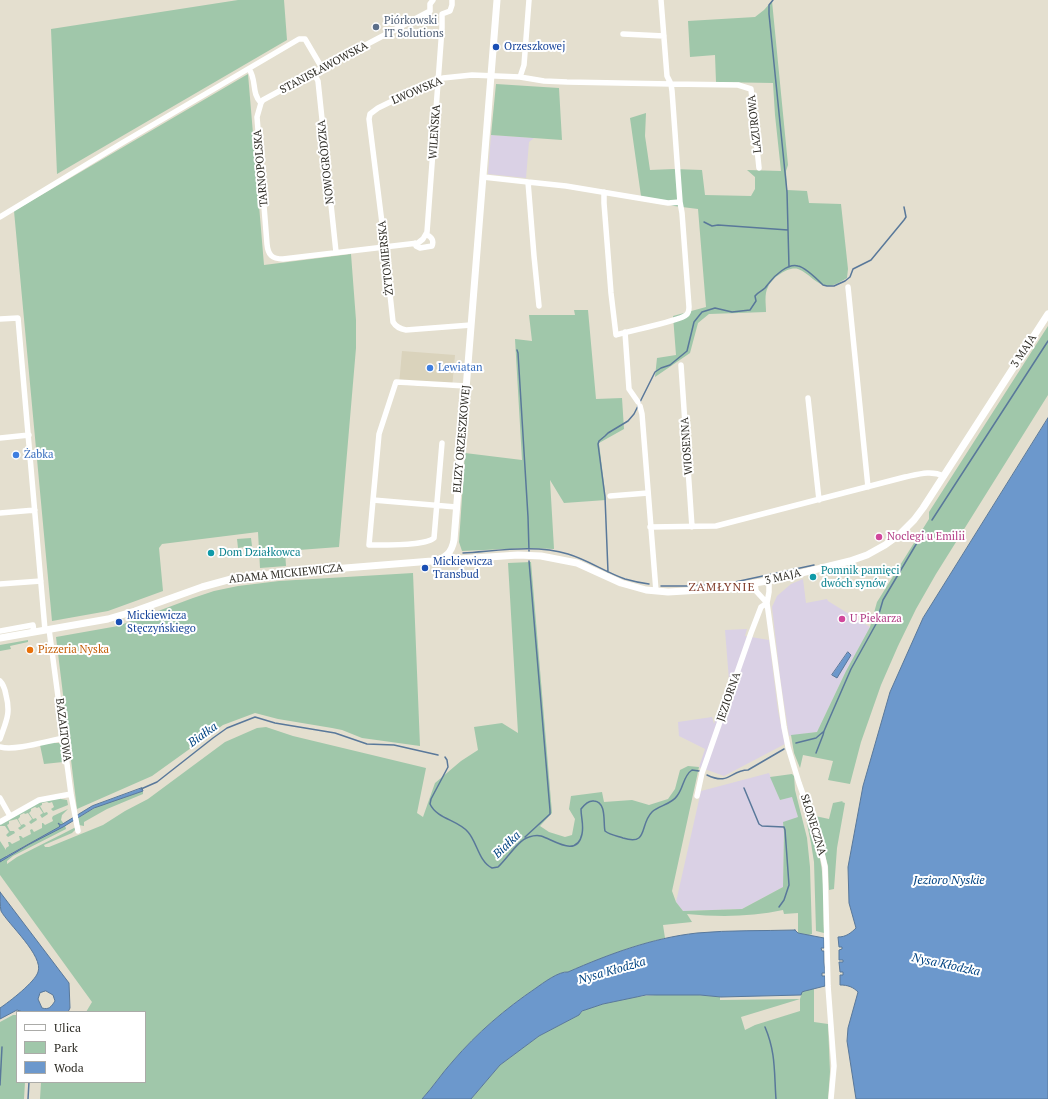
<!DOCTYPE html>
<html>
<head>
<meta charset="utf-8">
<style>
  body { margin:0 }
  #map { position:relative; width:1048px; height:1099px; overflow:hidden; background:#e4dfcf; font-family:"PT Serif",serif }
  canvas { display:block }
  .legend { position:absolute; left:16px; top:1011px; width:130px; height:72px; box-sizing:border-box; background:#fff; border:1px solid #ababa8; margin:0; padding:5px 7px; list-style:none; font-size:12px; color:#2e2c25 }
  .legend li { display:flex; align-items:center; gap:8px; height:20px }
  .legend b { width:20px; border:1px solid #ababa8 }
</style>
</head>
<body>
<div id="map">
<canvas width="1048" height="1099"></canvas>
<ul class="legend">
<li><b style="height:5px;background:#fff"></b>Ulica</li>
<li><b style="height:11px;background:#a0c7aa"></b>Park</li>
<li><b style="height:11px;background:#6c98cc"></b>Woda</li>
</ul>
</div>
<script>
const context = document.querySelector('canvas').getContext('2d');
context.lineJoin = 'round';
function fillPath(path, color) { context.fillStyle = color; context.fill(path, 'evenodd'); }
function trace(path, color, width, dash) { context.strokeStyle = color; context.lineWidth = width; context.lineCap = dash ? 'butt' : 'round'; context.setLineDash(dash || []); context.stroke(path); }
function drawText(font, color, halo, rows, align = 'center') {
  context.font = font + ' "PT Serif",serif'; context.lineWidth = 4; context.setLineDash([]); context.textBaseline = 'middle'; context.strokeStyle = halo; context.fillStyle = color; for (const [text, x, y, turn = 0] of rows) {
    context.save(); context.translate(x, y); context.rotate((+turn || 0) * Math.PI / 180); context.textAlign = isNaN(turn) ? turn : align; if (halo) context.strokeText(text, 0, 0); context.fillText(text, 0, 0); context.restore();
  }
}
const built = new Path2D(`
  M402,351L455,355L452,388L399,385Z`);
const industrial = new Path2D(`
  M491,135L534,138L529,142L526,178L488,174Z
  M803,579L806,603L827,599L828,601L870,627L846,671L817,732L789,736L780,677L772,607L777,596L791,584Z
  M747,629L745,636L769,640L778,711L785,744L724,776L699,767L705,749L679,736L678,722L712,717L714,724L729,680L725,630Z
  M769,773L780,800L792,796L798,817L783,823L784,833L783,887L742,909L683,911L676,902L701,791Z`);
const green = new Path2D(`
  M238,0H284L287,40L57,174L51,29Z
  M772,1L788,165L786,171L787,190L807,191L809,203L841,204L848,269L847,278C842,281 834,286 828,286C816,285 809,273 798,269C788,266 772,278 768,287C764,294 766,304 766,312L709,314L698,323L690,353L655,377L657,358L676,355L673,316L706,307L698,209L674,206L641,196L630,118L646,113L645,136L650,170L674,169L702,170L705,195L751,196L755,189V177L747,170L781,171L775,115L773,83L716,82L715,55L690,57L688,21L755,17L764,10Z
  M248,74L264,265L351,254L356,320V348L339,547L285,551L286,566L260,568L258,532L162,544L159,548L163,591L108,611L52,621L14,211Z
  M496,84L559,88L562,140L491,135Z
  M574,310H588L596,399L622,398L624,429L599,443L606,500L564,503L550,480L554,549L527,548L462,551L459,542L465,453L522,460L515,339L532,341L529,315H575Z
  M1048,326V395L936,574L916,609L898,646L881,685L861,742L850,784L828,780L833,761L803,755L800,768L794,753L791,735L817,732L846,671L870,627L877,602L929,519V512Z
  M251,538L252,546L238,548L237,539Z
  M531,562L552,813L540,826L549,832L565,837L572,835L575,819L569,809L571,796L602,792L604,802L632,800L649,805L668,799L675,789L680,770L688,766L699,767L672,891L676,902L683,911L742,909L783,887L784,833L783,822L798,817L792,797L780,800L770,777L792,774L794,776L795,790L807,838L810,867L812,934L809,935L798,933V913L784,914L783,910C751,917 718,917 687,914L692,922L663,925L665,938C631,946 600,958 568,972C559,971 543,983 536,988C505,1009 477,1033 453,1061C442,1073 433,1087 422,1099H40L41,1082H145V1012H86L92,1002L0,875V841L6,850V848L9,846L8,842H10L12,844L20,840L19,836H21L23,838L31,834L30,830L32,829L34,832L42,828V823H43L45,825L53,821L52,818L53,816L68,809L62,815L61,820L64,824L59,827L8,855L6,856L7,858L28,845L65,825L66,829L13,856L7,861V864L17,857L76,827V829L72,833L44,845L45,847H49L103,825L125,811L148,799L225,742L257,728L266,727L293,736L426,768L417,813L423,817L435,783L461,761L478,750L474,727L502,723L518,733L508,563Z
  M413,573L420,746L362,738L342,730L332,728L278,719L255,713L223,725L152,776L77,809L56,637L118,626L193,598L214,591L238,586L279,581Z
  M28,640V642L10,646L11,649L0,651V645Z
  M55,742V743H61L63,762L44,764L40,745Z
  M800,790C807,813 816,836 820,859C825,883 823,909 824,933L816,931L814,862L811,843Z
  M143,791V794L107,809L84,822V826L79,825L78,818L98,806Z
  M61,798V799L67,800L68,805L53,811L51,809L54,807L52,802L49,803L47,802L42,803V805L40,806L44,813L47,812L48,814L42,818L40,815L43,813L39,807L37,808L35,807L31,809V811L29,813L33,819L36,818L37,820L31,824L29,822L32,819L28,813L25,814L24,813L20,815V817L18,819L21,825L24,824L26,826L20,830L18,828L21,826L17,819L9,821V824L7,825L10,831H14L15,833L8,837L6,835L9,832L5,826H0V824L38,803Z
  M843,801L842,802L845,803L837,848L834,889L829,890L828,866L815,816L829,819L833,803Z
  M814,988V1022L828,1024L830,1072L828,1099H471L500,1065L539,1036L579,1015C583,1009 590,1008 597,1006C637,993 679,992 720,997V1000L800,999L802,992ZM800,999V1011L755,1025L745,1030L741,1017Z
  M13,1015H17V1082H25L24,1099H0V1022Z`);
const water = new Path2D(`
  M1048,418V1099H856L847,1041L848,1028L858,992C853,987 848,985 840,985V975H843V972H840L839,962H843V960H839V950L842,949V947H839L838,937C846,937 851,933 856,928L849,903L848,867L863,786L890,692L923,618Z
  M848,652L851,655L837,678L832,675Z
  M142,788L143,791L94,808L63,827L28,845L0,862V860L59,827L60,826L58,823L61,825L92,806Z
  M0,892L69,983L70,1008L68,1012H23L17,1010L0,1019V1008C9,1002 35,982 38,972C44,956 8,924 1,911C0,906 0,897 0,892ZM46,991L53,995L55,1001C51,1007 49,1010 42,1008L38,999L40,993Z
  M795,930L798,933L824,938V948H821L822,951H824V962L825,973H822V976H825V986L805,991L802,992L801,995L721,997L700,995H646L603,1004L582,1011L579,1015L539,1036L500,1065L471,1099H422C433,1087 442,1073 453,1061C477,1033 505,1009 536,988C543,983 559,971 568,972C609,954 652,938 697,933C729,930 763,931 795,930Z`);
const stream = new Path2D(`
  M773,0L769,5V14L787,192L789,267
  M704,222L712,226L718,225L788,230
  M517,350L518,353L528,517L529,551
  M640,402L655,372L661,368L670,365L687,351L694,322L702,312L715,308L732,312L750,310L756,301L755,296C758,292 762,291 765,288C766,287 768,284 769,283C774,276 788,263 798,266C804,267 818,280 823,285L827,286H834L845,281L850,277L853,269L871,260L904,220L906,217L904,207
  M932,520L1048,341
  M463,553C497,551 535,544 568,554C588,560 605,572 625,579C632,581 641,583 649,584
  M608,572L605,497L598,444L599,441L605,436L608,433L628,421L634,414L638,406
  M661,586H688L735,582L814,565
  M796,743L816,738L823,732
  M816,753L823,735L824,731L851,669L876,624L883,600L924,531
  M445,757L447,760L448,767L431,799L430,804C437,819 458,820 468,832C477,842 479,862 492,868L498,867C507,859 518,840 529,837C532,836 537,835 541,836C554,840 577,858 582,834C584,825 581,818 581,809C584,805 588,800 594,801C607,802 603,823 605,831C610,835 617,836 623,838C649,846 639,825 652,812C658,806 672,804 677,796C684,787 683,776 692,770L699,771
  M707,775C730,786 730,770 748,770L784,749
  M744,788L759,824L762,826L784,827L785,830L789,885L784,900L779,907
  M141,789L157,782L213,738L227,728L255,717L275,723L335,733L367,744L394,745L438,755
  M525,837L550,814V810L529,561
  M765,1027C776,1053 774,1072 776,1099
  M0,1085L2,1047
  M28,1099L29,1082`);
const minor = new Path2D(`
  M430,11V4L433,0
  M623,34L664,36
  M249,69C257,80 251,93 261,103L257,117L267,244C268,255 272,259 283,259L418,243L423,239L427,232L442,28V14L450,11L452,5V0
  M313,72L318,81L336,252
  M520,77L544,81L567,82L671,84L667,76L661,0
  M261,103L263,100L322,68L430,11
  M483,177L528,182L534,256L539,306
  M528,182L566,186L668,203L680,202
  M604,192V203L611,293L616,335C628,331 680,321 686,315C689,313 689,310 689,307L682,213L680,202L672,91L671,84L738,85L751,89L759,168
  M0,217L122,143L299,39H305L322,68
  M415,243L416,246L420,248L432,246C434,241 432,237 427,235
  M848,287L868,487
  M0,319L18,318L45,630
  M471,325L406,330C400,329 396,327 393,322L384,239L369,119L370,114L378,108L429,83L443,78L472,75L520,77L524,65L529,0
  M625,332L629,389L638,402
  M681,365L692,527
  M808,398L819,500
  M640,406L642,414L656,591
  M0,438L29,435
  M442,443L434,538C425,546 384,545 369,545L373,500L456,507
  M610,496L648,493
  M373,500L379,434L396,382L466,386
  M0,513L35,510
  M650,527L716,526L905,477C919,474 931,470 944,476
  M769,581V592L767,603L784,727L788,747L799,783L819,840L825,867L828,986L834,1066L831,1099
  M755,583L756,591L767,603
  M0,584L41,581
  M49,629L71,794L78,831
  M0,631L33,625L34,632
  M0,681C4,685 5,689 6,695C11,714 6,721 0,739
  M0,747C16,751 47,741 64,738
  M697,796L702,773L751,633L761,607L767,603
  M0,798L10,816
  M0,822L39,800L71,794`);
const tertiary = new Path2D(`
  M447,556L459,559L518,555L541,556L577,563L621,583L646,590L668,592L718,589L773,580L850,561L867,555L885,545L899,535L914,520L923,508L1048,314
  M0,638L108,619L135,611L202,587L235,578L283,573L432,561C446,559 452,552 454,540L497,0`);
const markers = [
  [376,27,4,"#5c6f8a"],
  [496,47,4,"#1a4fb4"],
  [430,368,4,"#3f7fe0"],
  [16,455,4,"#3f7fe0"],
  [879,537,4,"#d1479c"],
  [211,553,4,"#0f9aa8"],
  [425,568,4,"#1a4fb4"],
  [813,577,4,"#0f9aa8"],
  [842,619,4,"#d1479c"],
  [119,622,4,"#1a4fb4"],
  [30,650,4,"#e8710a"]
];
const serviceNames = [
  ["Piórkowski",384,21],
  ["IT Solutions",384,34]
];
const transitNames = [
  ["Orzeszkowej",504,47],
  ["Mickiewicza",433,562],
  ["Transbud",433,575],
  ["Mickiewicza",127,616],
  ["Stęczyńskiego",127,629]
];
const streetNames = [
  ["STANISŁAWOWSKA",324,68,-28],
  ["LWOWSKA",417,91,-23],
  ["LAZUROWA",755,124,-96],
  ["WILEŃSKA",435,132,-86],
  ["NOWOGRÓDZKA",326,162,-96],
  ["TARNOPOLSKA",261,168,-95],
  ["ŻYTOMIERSKA",386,258,-96],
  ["3 MAJA",1024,351,-57],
  ["ELIZY ORZESZKOWEJ",462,439,-85],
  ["WIOSENNA",687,446,-94],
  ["ADAMA MICKIEWICZA",286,574,-6],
  ["3 MAJA",783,577,-13],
  ["JEZIORNA",729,697,-71],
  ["BAZALTOWA",63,730,83],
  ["SŁONECZNA",813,825,73]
];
const shopNames = [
  ["Lewiatan",438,368],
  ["Żabka",24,455]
];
const hotelNames = [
  ["Noclegi u Emilii",887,537],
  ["U Piekarza",850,619]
];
const cultureNames = [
  ["Dom Działkowca",219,553],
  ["Pomnik pamięci",821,571],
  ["dwóch synów",821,584]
];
const foodNames = [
  ["Pizzeria Nyska",38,650]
];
const neighbourhoodNames = [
  ["ZAMŁYNIE",722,588]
];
const waterNames = [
  ["Białka",203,735,-36],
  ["Białka",507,845,-44],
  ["Jezioro Nyskie",949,881],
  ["Nysa Kłodzka",946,965,12],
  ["Nysa Kłodzka",612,971,-16]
];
fillPath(built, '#dad3bc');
fillPath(industrial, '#dad1e5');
fillPath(green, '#a0c7aa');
fillPath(water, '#6c98cc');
trace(water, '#59789a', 1);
trace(stream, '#59789a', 1.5);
trace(minor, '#fff', 5.5);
trace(tertiary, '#fff', 7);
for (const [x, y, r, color] of markers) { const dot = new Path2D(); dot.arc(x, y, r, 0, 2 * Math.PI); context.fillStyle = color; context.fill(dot); trace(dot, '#fff', 1.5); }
drawText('11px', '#4e5e75', '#fff', serviceNames, 'left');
drawText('11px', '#164399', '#fff', transitNames, 'left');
drawText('11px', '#2e2c25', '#fff', streetNames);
drawText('11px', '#366cbe', '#fff', shopNames, 'left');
drawText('11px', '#b23c85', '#fff', hotelNames, 'left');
drawText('11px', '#0d838f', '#fff', cultureNames, 'left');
drawText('11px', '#c56008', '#fff', foodNames, 'left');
context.letterSpacing = '1px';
drawText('12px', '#803b29', '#fff', neighbourhoodNames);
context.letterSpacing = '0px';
drawText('italic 12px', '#004382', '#fff', waterNames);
</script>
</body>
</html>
